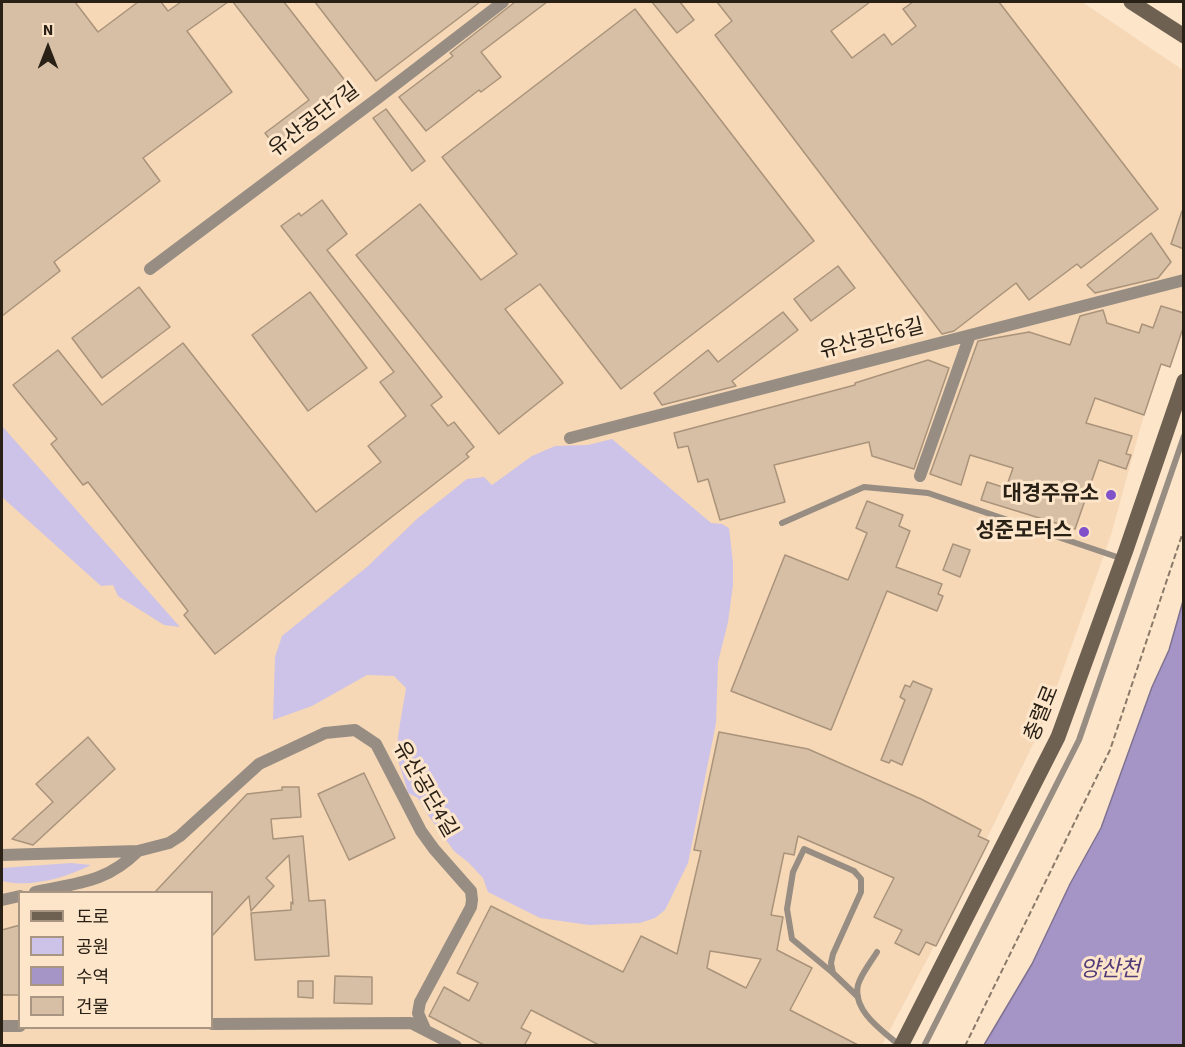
<!DOCTYPE html>
<html>
<head>
<meta charset="utf-8">
<style>
  body { margin:0 }
  #map { position:relative; width:1185px; height:1047px; overflow:hidden; background:#fde5ca; font-family:"Source Sans 3","Noto Sans KR",sans-serif }
  canvas { display:block }
  .frame { position:absolute; inset:0; border:3px solid #292016; pointer-events:none }
  .legend { position:absolute; left:18px; top:891px; width:195px; height:138px; box-sizing:border-box; background:#fde5ca; border:2px solid #a89682; margin:0; padding:8px 10px; list-style:none; font-size:18px; color:#292016 }
  .legend li { display:flex; align-items:center; gap:12px; height:30px }
  .legend b { width:30px; border:2px solid #a89682 }
  .north { position:absolute; left:18px; top:18px; width:60px; height:60px; -webkit-text-stroke:4px #fde5ca; paint-order:stroke; rotate:0deg; font-size:16px; font-weight:700; line-height:24px; text-align:center; color:#292016 }
  .north::after { content:''; display:block; margin:auto; width:21px; height:27px; background:#292016; clip-path:polygon(50% 0,100% 100%,50% 72%,0 100%) }
</style>
</head>
<body>
<div id="map">
<canvas width="1185" height="1047"></canvas>
<div class="frame"></div>
<ul class="legend">
<li><b style="height:8px;background:#6f6151"></b>도로</li>
<li><b style="height:16px;background:#cdc2e7"></b>공원</li>
<li><b style="height:16px;background:#a495c6"></b>수역</li>
<li><b style="height:16px;background:#d7bfa5"></b>건물</li>
</ul>
<div class="north">N</div>
</div>
<script>
const context = document.querySelector('canvas').getContext('2d');
context.lineJoin = 'round';
function fillPath(path, color) { context.fillStyle = color; context.fill(path, 'evenodd'); }
function trace(path, color, width, dash) { context.strokeStyle = color; context.lineWidth = width; context.lineCap = dash ? 'butt' : 'round'; context.setLineDash(dash || []); context.stroke(path); }
function drawText(font, color, halo, rows, align = 'center') {
  context.font = font + ' "Source Sans 3","Noto Sans KR",sans-serif'; context.lineWidth = 6; context.setLineDash([]); context.textBaseline = 'middle'; context.strokeStyle = halo; context.fillStyle = color; for (const [text, x, y, turn = 0] of rows) {
    context.save(); context.translate(x, y); context.rotate((+turn || 0) * Math.PI / 180); context.textAlign = isNaN(turn) ? turn : align; if (halo) context.strokeText(text, 0, 0); context.fillText(text, 0, 0); context.restore();
  }
}
const built = new Path2D(`
  M2,2H1082L1183,70V302L1144,415L1111,535L1045,720L930,954L882,1045L2,1046ZM20,892H212V1028H20Z`);
const green = new Path2D(`
  M2,426L180,627L164,625L118,596L113,585L101,586L2,497Z
  M612,439L711,523L722,524L729,528L733,563V585L728,622L718,662L716,723L688,863L665,910L655,918L640,923L589,925L540,918L488,892L483,878L469,863L454,851L428,815L418,798L408,793C405,781 401,771 398,760C394,748 404,704 406,688L394,676L367,675L312,706L273,720L275,657L282,636L367,567L418,518L467,479L484,477L492,485L532,456L555,446L588,445Z
  M71,863L91,865C65,878 30,888 2,881V868Z`);
const water = new Path2D(`
  M1183,601V1045H984L1032,964L1070,884L1101,828L1152,687L1169,650Z`);
const building = new Path2D(`
  M2,2H75L98,32L138,2H161L168,11L181,2H228L187,31L232,92L143,158L160,181L54,262L60,271L2,316Z
  M233,2H284L350,87L310,118L313,123L277,149L265,133L309,100Z
  M315,2H480L376,81Z
  M515,2H547L481,52L501,77L481,92L479,90L426,131L399,97L453,56L450,53Z
  M652,2H680L694,20L677,33Z
  M717,2H870L831,31L852,58L884,34L892,45L916,26L903,9L913,2H999L1158,209L1081,268L1077,264L1029,300L1016,283L954,331L942,334L715,35L732,21Z
  M635,9L814,241L621,389L540,284L505,309L563,383L499,434L356,255L420,204L481,280L517,254L442,157Z
  M386,109L425,161L412,171L373,118Z
  M322,200L347,234L327,250L442,397L431,405L448,426L454,422L474,447L466,454L469,457L215,654L184,615L188,611L88,482L83,485L51,444L57,439L13,385L58,350L102,405L183,343L316,512L381,462L368,446L406,416L380,382L394,372L281,226L299,213L301,216Z
  M1182,211H1184V249L1171,244Z
  M1151,233L1171,262L1158,278L1095,293L1087,285Z
  M838,266L855,288L811,321L794,299Z
  M139,287L170,327L102,378L72,338Z
  M310,292L367,368L308,411L252,335Z
  M1161,306L1184,313V325L1170,367L1161,364L1144,415L1095,398L1086,423L1132,436L1126,454L1131,455L1126,469L1099,460L1075,529L981,500L987,482L1006,488L1013,468L970,455L961,485L930,474L978,341L1029,332L1070,345L1080,316L1103,310L1107,323L1139,333L1142,324L1153,328Z
  M783,312L798,330L732,381L736,386L662,405L654,393L708,350L718,362Z
  M928,360L949,368L914,469L872,456L869,442L774,465L785,502L720,520L708,479L698,482L688,446L678,448L674,433L855,385V383Z
  M867,501L903,515L899,526L910,531L896,567L942,584L938,594L943,596L937,611L887,591L831,730L731,691L785,555L848,580L867,533L856,528Z
  M953,544L970,550L960,577L943,570Z
  M913,681L932,689L902,765L891,760L889,763L881,760L905,700L900,697L905,685L910,687Z
  M719,732L808,749L921,799L981,830L978,836L989,841L936,946L926,942L919,955L895,943L902,930L874,917L894,878L798,836L794,855L784,853L771,915L783,917L777,950L812,968L790,1010L860,1046H601L531,1010L521,1028L531,1033L524,1046H486L429,1016L444,987L469,1001L478,983L457,973L491,906L623,972L641,936L677,954L701,851L694,850ZM710,951L761,959L746,988L707,968Z
  M88,737L115,769L33,845L12,839L53,802L36,784Z
  M364,773L395,838L349,860L318,794Z
  M282,787H299L301,817L271,819L273,839L303,836L309,901L325,900L329,956L255,960L251,913L291,910V902L293,904L289,855L266,878L274,886L251,911L249,896L212,936V892H155L247,794L282,790Z
  M20,925V995H2V930Z
  M335,976L372,977V1004L334,1003Z
  M298,981H313V998L298,997Z`);
const path = new Path2D(`
  M965,1046L1110,750L1184,529`);
const service = new Path2D(`
  M782,523L864,487L928,493L1123,559
  M877,952C871,962 861,974 858,985C852,1011 883,1031 899,1045
  M833,973L831,963L833,954L861,892V879L854,871L804,849L793,872L787,909L792,939L833,973L858,997
  M924,1046L1079,740L1184,436`);
const minor = new Path2D(`
  M150,269L378,98L503,2
  M570,438L1184,280
  M920,476L970,335
  M2,855L138,851L169,843L180,836L259,764L325,733L355,730L376,744L421,831L434,849L471,891L472,900L471,907L420,1002L418,1013L425,1029
  M35,892C77,883 106,883 138,851
  M2,900L20,896
  M212,1024L411,1023L456,1046
  M2,1026H20`);
const secondary = new Path2D(`
  M1131,2L1184,36
  M901,1046L1058,737L1126,550L1184,381`);
const markers = [
  [1111,495,6,"#8051c9"],
  [1084,532,6,"#8051c9"]
];
const streetNames = [
  ["유산공단7길",315,121,-37],
  ["유산공단6길",872,340,-14],
  ["충렬로",1043,714,-68],
  ["유산공단4길",424,790,60]
];
const poiNames = [
  ["대경주유소",1099,495],
  ["성준모터스",1072,532]
];
const waterNames = [
  ["양산천",1110,971]
];
fillPath(built, '#f6d8b7');
fillPath(green, '#cdc2e7');
fillPath(water, '#a495c6');
trace(water, '#7f7291', 1.5);
fillPath(building, '#d7bfa5');
trace(building, '#a9937a', 1.5);
trace(path, '#8a7a69', 2, [6, 3]);
trace(service, '#978d82', 6);
trace(minor, '#978d82', 12);
trace(secondary, '#6f6151', 15);
for (const [x, y, r, color] of markers) { const dot = new Path2D(); dot.arc(x, y, r, 0, 2 * Math.PI); context.fillStyle = color; context.fill(dot); trace(dot, '#fde5ca', 2); }
drawText('21px', '#292016', '#fde5ca', streetNames);
drawText('bold 21px', '#292016', '#fde5ca', poiNames, 'right');
drawText('italic 22px', '#513b79', '#fde5ca', waterNames);
</script>
</body>
</html>
